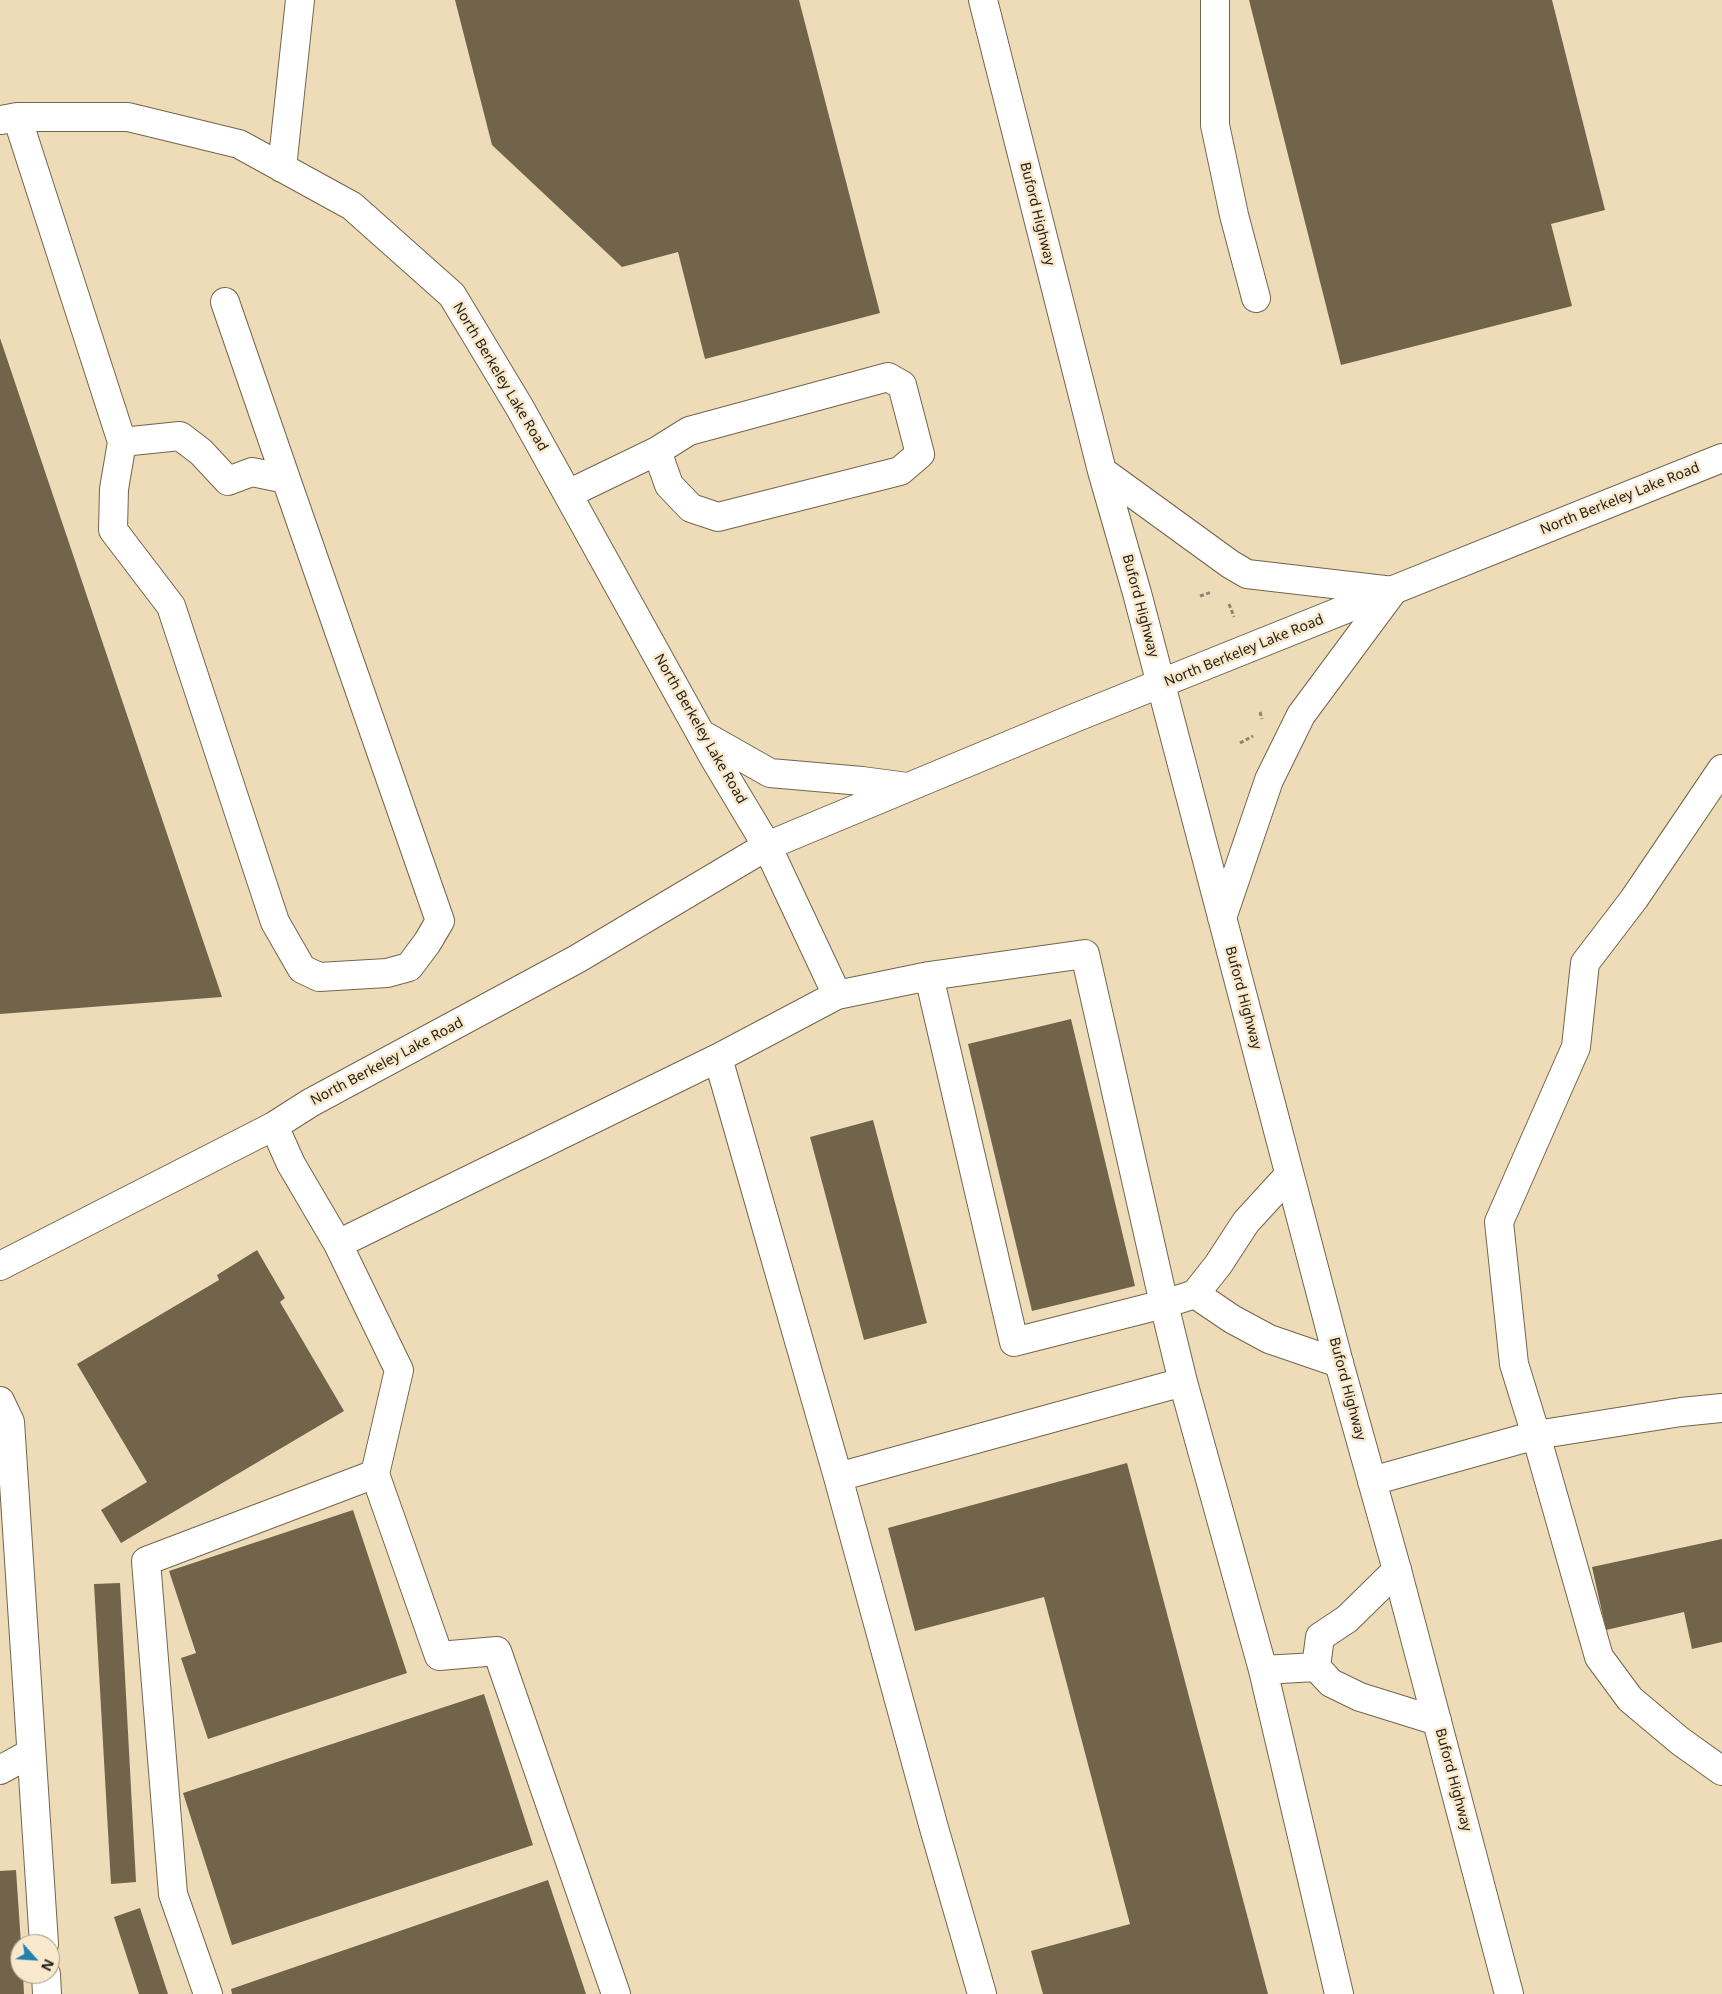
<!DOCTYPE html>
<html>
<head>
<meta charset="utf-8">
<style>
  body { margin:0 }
  #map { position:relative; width:1722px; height:1994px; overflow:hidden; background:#f8e9cc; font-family:"Noto Sans",sans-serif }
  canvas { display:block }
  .north { position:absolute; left:10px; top:1934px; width:50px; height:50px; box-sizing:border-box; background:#f8e9cc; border:1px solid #a29782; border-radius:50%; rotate:116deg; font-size:14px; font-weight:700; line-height:20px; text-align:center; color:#221c12 }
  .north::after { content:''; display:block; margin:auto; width:18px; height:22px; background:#2481ae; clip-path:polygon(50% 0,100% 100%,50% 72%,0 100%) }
</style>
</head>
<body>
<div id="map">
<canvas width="1722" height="1994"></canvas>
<div class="north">N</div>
</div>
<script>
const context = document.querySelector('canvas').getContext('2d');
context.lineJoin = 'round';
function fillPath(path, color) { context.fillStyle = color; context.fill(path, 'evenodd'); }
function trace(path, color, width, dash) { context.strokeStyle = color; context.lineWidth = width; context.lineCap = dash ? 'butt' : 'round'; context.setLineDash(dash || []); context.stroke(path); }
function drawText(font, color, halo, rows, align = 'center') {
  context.font = font + ' "Noto Sans",sans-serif'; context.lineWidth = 5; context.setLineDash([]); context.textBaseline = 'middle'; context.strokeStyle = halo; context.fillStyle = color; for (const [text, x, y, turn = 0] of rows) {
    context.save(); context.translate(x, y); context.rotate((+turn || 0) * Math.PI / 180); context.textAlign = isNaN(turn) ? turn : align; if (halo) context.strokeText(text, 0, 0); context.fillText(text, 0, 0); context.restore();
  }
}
const built = new Path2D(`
  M0,0H1722V1994H0ZM20,1944H50V1974H20Z`);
const building = new Path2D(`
  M455,0H799L880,313L705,359L678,252L622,267L492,145Z
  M1249,0H1552L1605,210L1551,224L1572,306L1341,365Z
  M0,338L222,997L0,1014Z
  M1071,1019L1135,1286L1032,1311L968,1044Z
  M873,1120L927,1323L864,1340L810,1137Z
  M257,1250L285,1298L280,1302L344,1411L121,1543L101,1510L147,1482L77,1364L219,1280L217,1275Z
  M1127,1463L1268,1994H1043L1031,1951L1130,1924L1044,1597L915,1631L888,1528Z
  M353,1510L407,1673L208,1739L181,1658L196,1653L169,1571Z
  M1722,1539V1642L1692,1649L1684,1612L1606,1630L1592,1567Z
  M120,1583L136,1882L111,1884L94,1584Z
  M484,1694L533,1845L232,1945L183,1793Z
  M16,1870L21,1944L20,1974H23L24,1994H0V1871Z
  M548,1880L586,1994H232L231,1989Z
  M140,1908L168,1994H139L114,1917Z`);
const path = new Path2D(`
  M1200,596L1212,592
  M1229,604L1234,617
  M1260,712L1262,719
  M1240,743L1253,736`);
const minor = new Path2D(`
  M1215,0V125L1234,215L1256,298
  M17,117L122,442L114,489L113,530L171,606L275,922L302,969L319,977L387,973L409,967L427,943L440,921L286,479L252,472L228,481L201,452L180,436L122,442
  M1,120L17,117H128L239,144L352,206L452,295L520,408L713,756L767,846L837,995
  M282,168L300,0
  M225,302L286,479
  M568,494L657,451L689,431L888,377L902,385L920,454L900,471L718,517L691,508L669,485L657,451
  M703,735L770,773L862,781L907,787
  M929,976L1014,1342L1164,1304L1195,1294L1218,1265L1246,1222L1289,1175
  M274,1126L291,1164L338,1244L399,1370L375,1474L439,1656L497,1651L616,1994
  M338,1244L718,1058
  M0,1266L274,1126L310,1103L577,959L767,846L1072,719L1722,458
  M1195,1294L1232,1319L1269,1339L1339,1363
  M0,1401L10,1422L44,1944
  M1722,1408L1681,1412L1536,1435L1599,1657L1630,1699L1680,1741L1722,1771
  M838,1477L1183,1382
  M1372,1481L1536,1435L1514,1364L1499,1222L1576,1047L1585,963L1634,899L1722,769
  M1397,1570L1347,1619L1320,1637L1316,1667L1331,1683L1360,1697L1437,1721
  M1263,1670L1316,1667
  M0,1770L31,1753
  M46,1974L47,1994
  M208,1994L173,1894L146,1561L375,1474
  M982,1994L934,1828L838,1477L718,1058L837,995L929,976L1085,954L1164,1304L1183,1382L1263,1670L1339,1994`);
const major = new Path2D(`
  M983,0L1102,471L1137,593L1339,1363L1397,1570L1509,1994
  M1102,471L1230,564L1247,574L1393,591
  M1222,918L1269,780L1301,715L1393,591`);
const streetNames = [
  ["Buford Highway",1037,214,76],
  ["North Berkeley Lake Road",500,377,59],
  ["North Berkeley Lake Road",1620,499,-22],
  ["Buford Highway",1140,606,75],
  ["North Berkeley Lake Road",1244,651,-22],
  ["North Berkeley Lake Road",700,729,60],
  ["Buford Highway",1243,998,75],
  ["North Berkeley Lake Road",387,1062,-28],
  ["Buford Highway",1347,1389,75],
  ["Buford Highway",1453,1780,75]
];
fillPath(built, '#eedcb8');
fillPath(building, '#71644a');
trace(minor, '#72654b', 30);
trace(major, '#72654b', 30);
trace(path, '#8e8470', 3, [4, 2.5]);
trace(minor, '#fff', 28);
trace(major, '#fff', 28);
drawText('14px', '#221c12', '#f8e9cc', streetNames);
</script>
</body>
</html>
